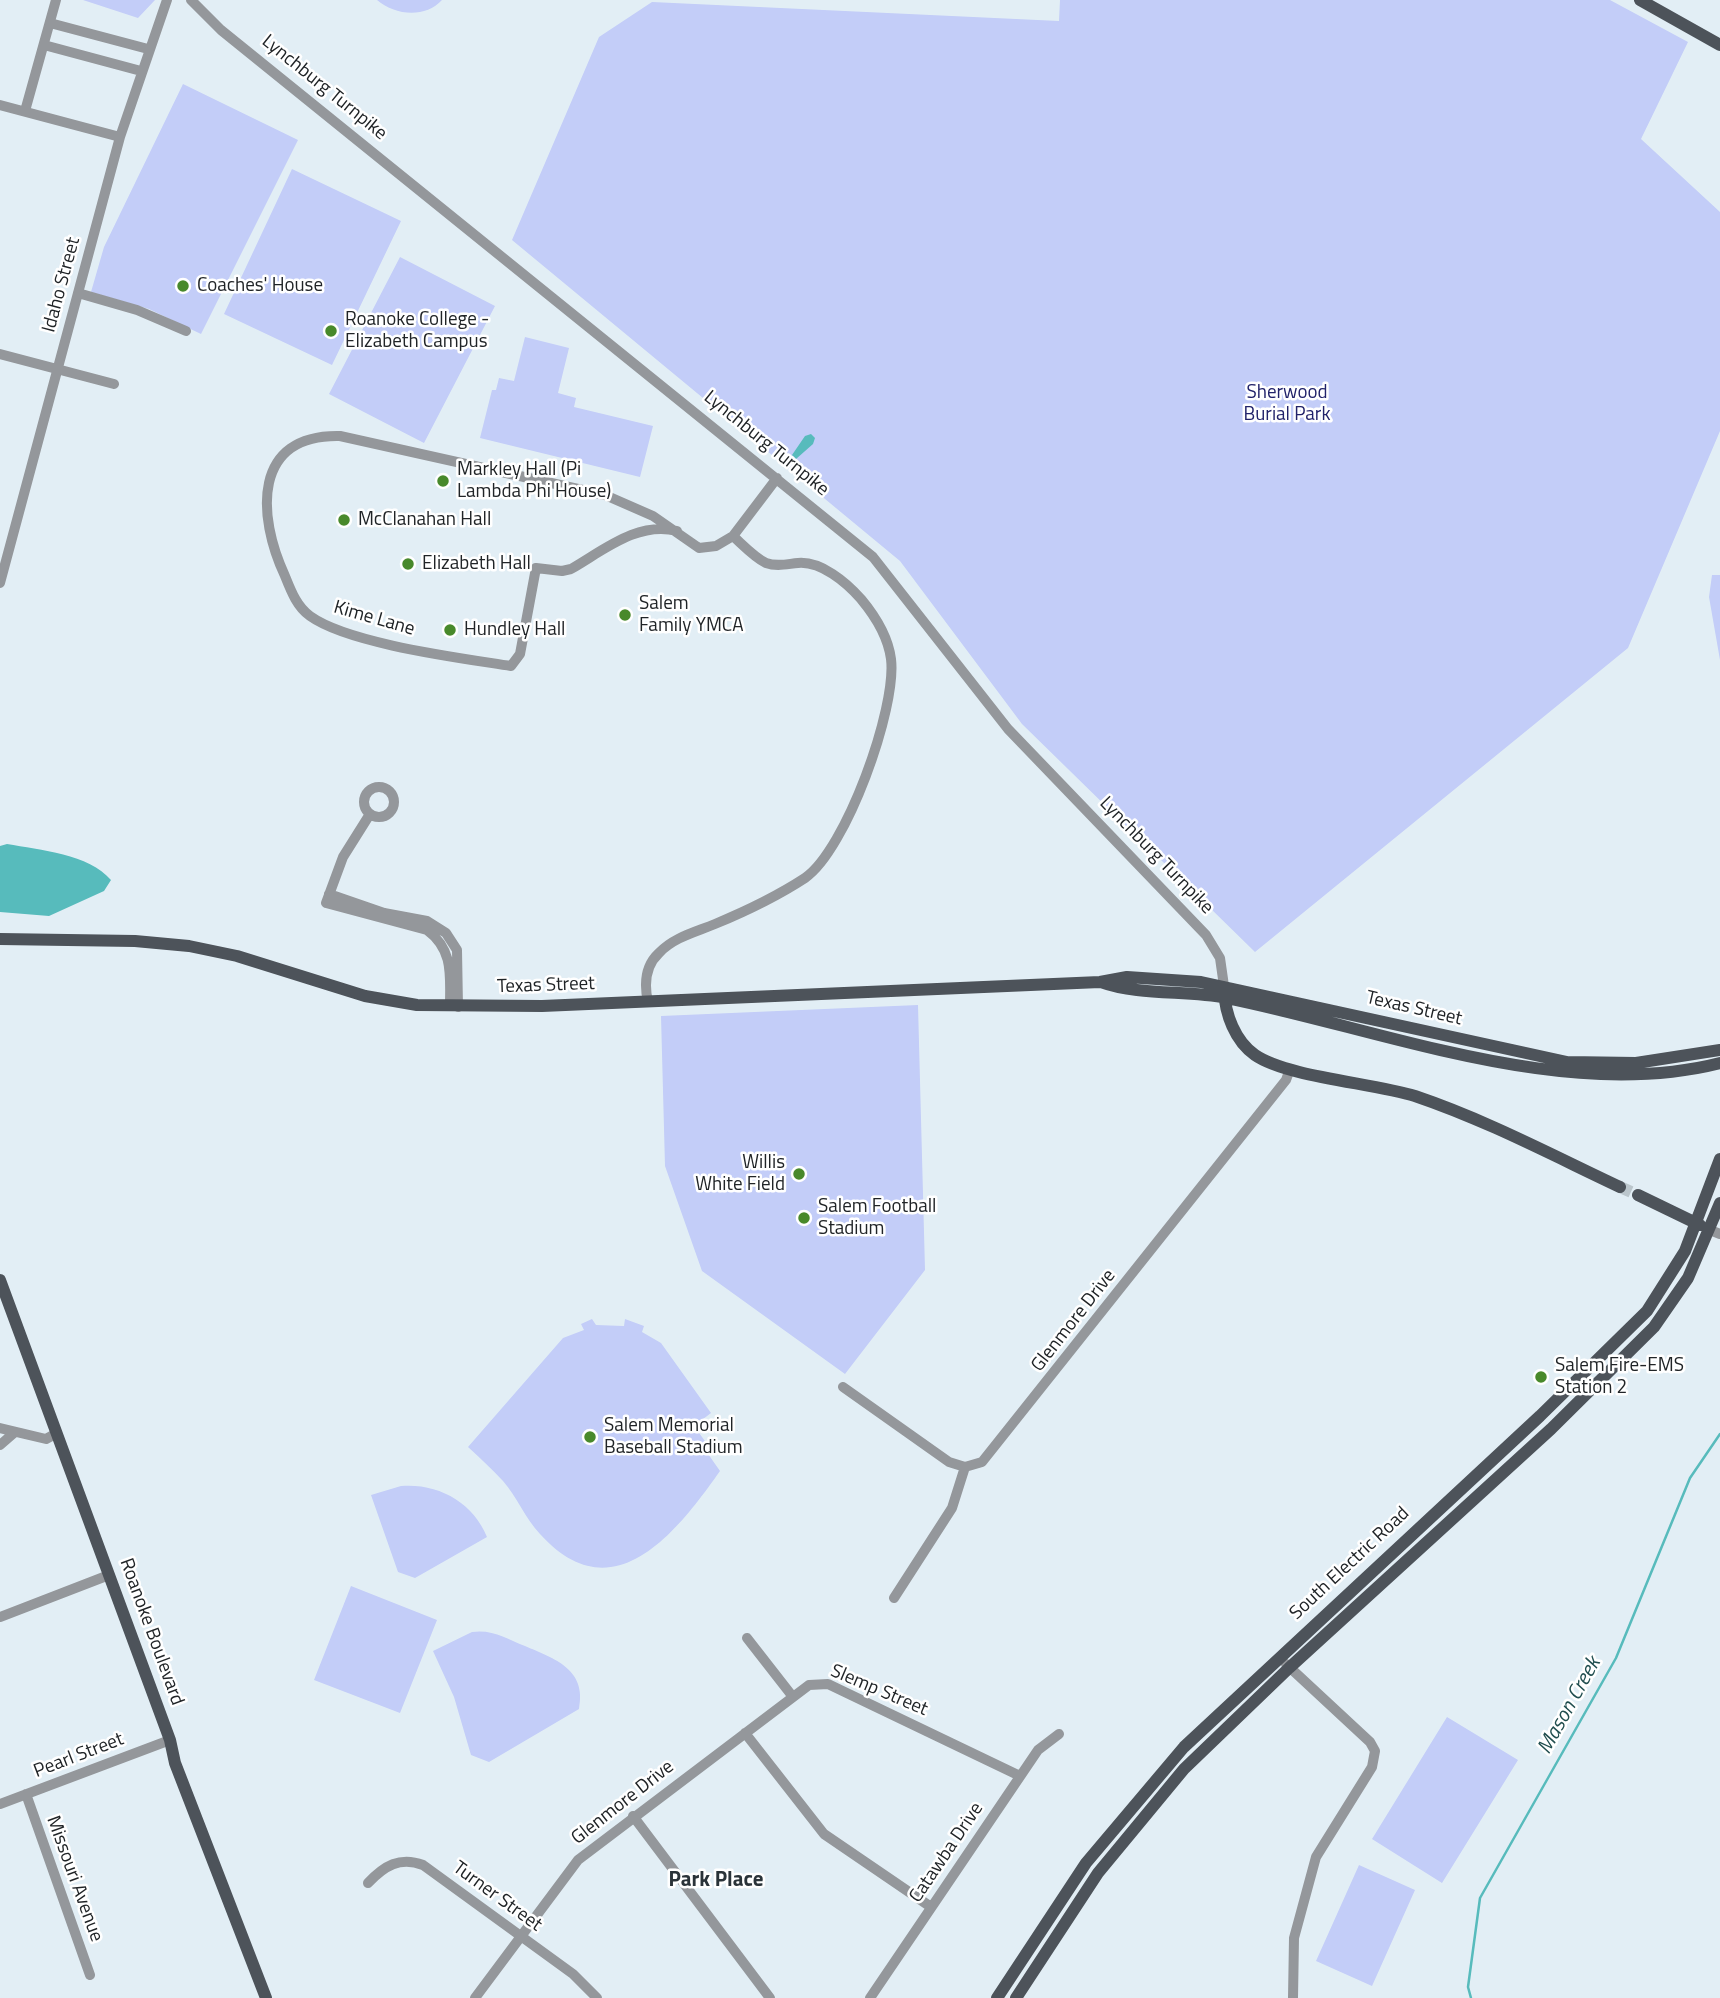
<!DOCTYPE html>
<html>
<head>
<meta charset="utf-8">
<style>
  body { margin:0 }
  canvas { display:block; background:#e2eef5 }
</style>
</head>
<body>
<canvas width="1720" height="1998"></canvas>
<script>
const context = document.querySelector('canvas').getContext('2d');
context.lineJoin = 'round';
function fillPath(path, color) { context.fillStyle = color; context.fill(path, 'evenodd'); }
function trace(path, color, width, dash) { context.strokeStyle = color; context.lineWidth = width; context.lineCap = dash ? 'butt' : 'round'; context.setLineDash(dash || []); context.stroke(path); }
function drawText(font, color, halo, rows, align = 'center') {
  context.font = font + ' "Titillium Web",sans-serif'; context.lineWidth = 5; context.setLineDash([]); context.textBaseline = 'middle'; context.strokeStyle = halo; context.fillStyle = color; for (const [text, x, y, turn = 0] of rows) {
    context.save(); context.translate(x, y); context.rotate((+turn || 0) * Math.PI / 180); context.textAlign = isNaN(turn) ? turn : align; if (halo) context.strokeText(text, 0, 0); context.fillText(text, 0, 0); context.restore();
  }
}
const green = new Path2D(`
  M83,0H155L138,18Z
  M377,0H442C425,19 394,15 377,0Z
  M1060,0H1610L1688,42L1641,139L1720,212V431L1628,648L1255,952L1022,724L900,561L512,240L599,37L652,2L1059,21Z
  M183,84L298,140L201,334L149,309L91,292L104,247Z
  M292,169L401,221L332,365L224,314Z
  M400,257L495,306L424,443L329,394Z
  M525,337L569,348L558,393L576,398L574,407L653,426L640,477L480,438L492,390H496L499,378L514,381Z
  M1712,575H1720V660L1709,597Z
  M918,1005L925,1270L845,1374L702,1271L665,1166L661,1016Z
  M592,1319L596,1325L624,1326L625,1319L644,1326L642,1332L661,1343L711,1413L694,1426L710,1448L706,1451L720,1471C677,1532 613,1615 540,1534C525,1518 517,1497 503,1481C492,1469 480,1458 468,1447L563,1338L584,1330L581,1324Z
  M401,1486C438,1483 473,1502 487,1537L415,1578L398,1572L371,1495Z
  M351,1586L437,1620L400,1713L314,1680Z
  M472,1632C493,1629 507,1639 525,1646C555,1659 587,1669 579,1709L489,1762L471,1755L454,1697L433,1651Z
  M1447,1717L1518,1760L1442,1883L1372,1839Z
  M1359,1865L1415,1890L1372,1986L1316,1961Z`);
const water = new Path2D(`
  M811,434L815,438L813,444L796,459L792,455L805,436Z
  M7,844C40,850 89,854 111,880L104,891L49,916L0,912V846Z`);
const stream = new Path2D(`
  M1471,1998L1468,1987L1480,1898L1616,1658L1690,1478L1720,1434`);
const majorTunnel = new Path2D(`
  M1620,1187L1638,1195`);
const minor = new Path2D(`
  M191,0L221,30L873,557L1008,729L1206,935L1220,958L1224,986
  M50,23L148,49
  M44,45L141,71
  M0,105L120,137
  M25,111L56,0
  M78,293L137,310L186,331
  M0,354L114,384
  M677,531C638,521 604,550 571,569L562,571L536,568L520,654L511,666C461,658 349,644 310,616C297,607 291,591 285,576C257,516 252,434 340,436L605,495L653,516L699,548L716,546L733,536L777,478
  M0,583L120,137L167,0
  M364 802a15 15 0 1 1 30 0a15 15 0 1 1-30 0Z
  M370,814L343,857L326,903L427,930C454,950 450,976 450,1006
  M329,894L384,913L427,921L446,933L457,950L458,1007
  M648,1002C644,984 645,966 659,953C674,937 696,932 715,924C744,912 779,895 805,878C846,850 897,708 891,659C888,636 876,617 861,599C846,582 821,561 798,563C787,564 777,567 766,563C754,557 743,545 733,536
  M1710,1230L1720,1234
  M843,1387L949,1462L965,1467L982,1462L1286,1080L1290,1069
  M0,1428L46,1439L57,1433
  M0,1445L15,1432
  M894,1598L952,1508L965,1467
  M0,1617L109,1575
  M747,1638L793,1697
  M1286,1664L1370,1742L1375,1751L1372,1767L1316,1857L1294,1938L1293,1998
  M745,1733L824,1834L931,1907
  M26,1794L90,1975
  M0,1804L170,1740
  M633,1816L770,1998
  M368,1883C384,1866 400,1856 423,1865L573,1974L597,1998
  M475,1998L578,1860L809,1685L828,1684L1020,1776
  M870,1998L1038,1750L1059,1734`);
const major = new Path2D(`
  M1640,0L1720,45
  M0,939L135,941L189,946L237,956L365,996L417,1005L542,1006L1100,982L1127,977L1201,982L1567,1062L1636,1063L1720,1050
  M1101,982C1140,996 1186,990 1227,998C1381,1029 1564,1103 1720,1063
  M1224,990C1225,1014 1235,1041 1255,1055C1287,1077 1373,1083 1415,1096C1486,1120 1552,1155 1620,1187
  M1638,1195L1700,1225
  M0,1280L170,1740L175,1763L266,1998
  M997,1998L1086,1863L1184,1747L1540,1416L1647,1311L1685,1251L1720,1159
  M1016,1998L1098,1873L1184,1769L1289,1668L1551,1429L1654,1327L1688,1278L1720,1203`);
const markers = [
  [183,286,7,"#48892b"],
  [331,331,7,"#48892b"],
  [443,481,7,"#48892b"],
  [344,520,7,"#48892b"],
  [408,564,7,"#48892b"],
  [625,615,7,"#48892b"],
  [450,630,7,"#48892b"],
  [799,1174,7,"#48892b"],
  [804,1218,7,"#48892b"],
  [1541,1377,7,"#48892b"],
  [590,1437,7,"#48892b"]
];
const streetNames = [
  ["Lynchburg Turnpike",324,88,39],
  ["Idaho Street",62,285,-75],
  ["Lynchburg Turnpike",766,444,39],
  ["Kime Lane",374,619,16],
  ["Lynchburg Turnpike",1156,856,46],
  ["Texas Street",546,986,-2],
  ["Texas Street",1414,1009,13],
  ["Glenmore Drive",1074,1321,-52],
  ["South Electric Road",1350,1564,-43],
  ["Roanoke Boulevard",151,1632,70],
  ["Slemp Street",879,1691,23],
  ["Pearl Street",79,1756,-21],
  ["Glenmore Drive",623,1803,-38],
  ["Catawba Drive",947,1853,-56],
  ["Missouri Avenue",74,1879,70],
  ["Turner Street",497,1897,36]
];
const poiNames = [
  ["Coaches' House",197,286],
  ["Roanoke College -",345,320],
  ["Elizabeth Campus",345,342],
  ["Markley Hall (Pi",457,470],
  ["Lambda Phi House)",457,492],
  ["McClanahan Hall",358,520],
  ["Elizabeth Hall",422,564],
  ["Salem",639,604],
  ["Family YMCA",639,626],
  ["Hundley Hall",464,630],
  ["Willis",785,1163,"right"],
  ["White Field",785,1185,"right"],
  ["Salem Football",818,1207],
  ["Stadium",818,1229],
  ["Salem Fire-EMS",1555,1366],
  ["Station 2",1555,1388],
  ["Salem Memorial",604,1426],
  ["Baseball Stadium",604,1448]
];
const parkNames = [
  ["Sherwood",1287,393],
  ["Burial Park",1287,415]
];
const waterNames = [
  ["Mason Creek",1570,1706,-61]
];
const neighbourhoodNames = [
  ["Park Place",716,1881]
];
fillPath(green, '#c3cdf8');
fillPath(water, '#57bbbc');
trace(stream, '#57bbbc', 2.5);
trace(majorTunnel, '#bbc6cc', 12, [12, 6]);
trace(minor, '#94979b', 10);
trace(major, '#4d535a', 12);
for (const [x, y, r, color] of markers) { const dot = new Path2D(); dot.arc(x, y, r, 0, 2 * Math.PI); context.fillStyle = color; context.fill(dot); trace(dot, '#fff', 2.5); }
drawText('19px', '#202427', '#fff', streetNames);
drawText('19px', '#202427', '#fff', poiNames, 'left');
drawText('19px', '#21226a', '#fff', parkNames);
drawText('italic 21px', '#214e4f', '#fff', waterNames);
drawText('bold 21px', '#2a3339', '#fff', neighbourhoodNames);
</script>
</body>
</html>
